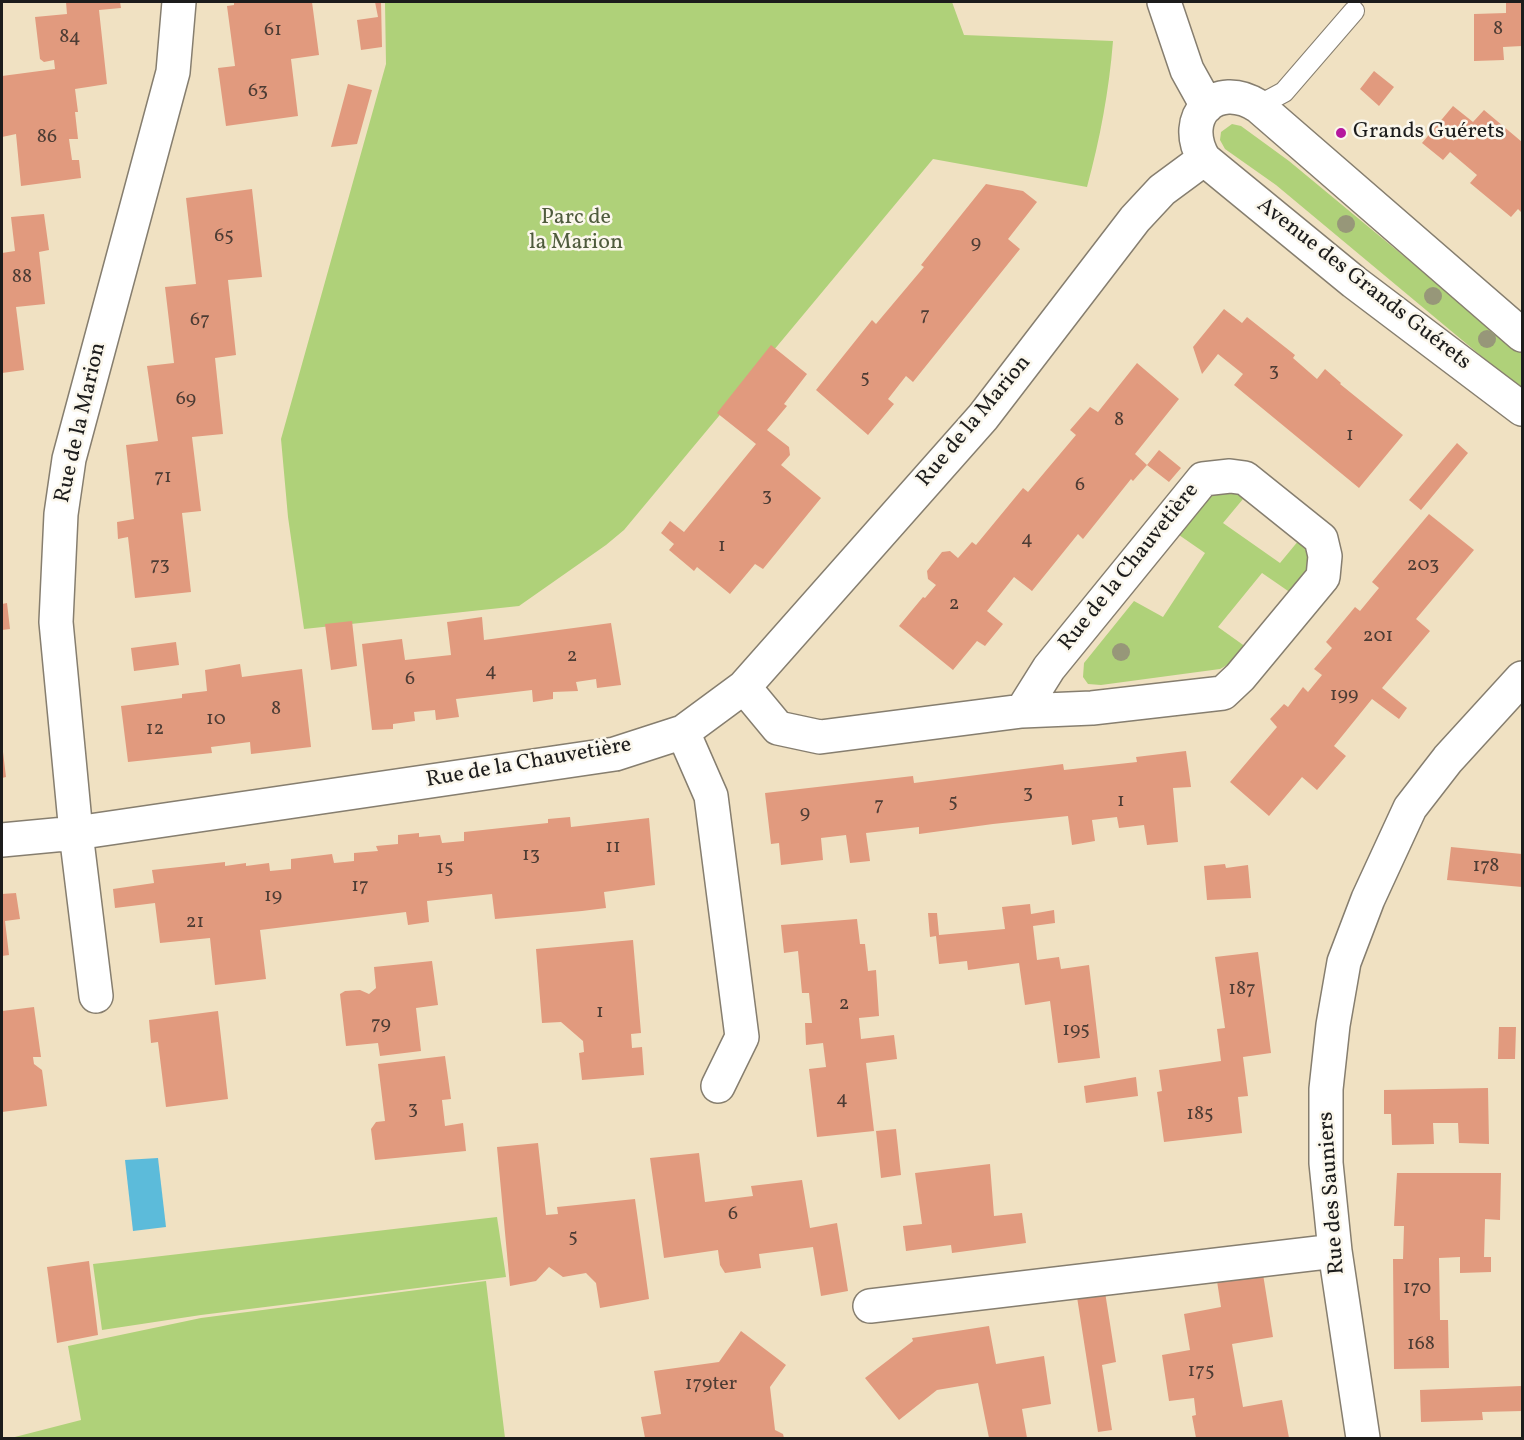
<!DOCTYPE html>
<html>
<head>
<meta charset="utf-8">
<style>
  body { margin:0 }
  #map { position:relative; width:1524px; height:1440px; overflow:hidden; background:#f0e1c2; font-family:Vollkorn,serif }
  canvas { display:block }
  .frame { position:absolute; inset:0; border:3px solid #1c1c1c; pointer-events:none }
</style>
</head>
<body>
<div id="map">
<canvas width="1524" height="1440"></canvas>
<div class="frame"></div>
</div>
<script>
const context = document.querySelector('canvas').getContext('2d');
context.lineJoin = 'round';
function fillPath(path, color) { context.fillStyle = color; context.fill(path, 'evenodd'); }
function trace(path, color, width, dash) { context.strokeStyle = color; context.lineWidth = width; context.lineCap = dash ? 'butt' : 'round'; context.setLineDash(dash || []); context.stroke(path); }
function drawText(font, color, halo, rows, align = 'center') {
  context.font = font + ' Vollkorn,serif'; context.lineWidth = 5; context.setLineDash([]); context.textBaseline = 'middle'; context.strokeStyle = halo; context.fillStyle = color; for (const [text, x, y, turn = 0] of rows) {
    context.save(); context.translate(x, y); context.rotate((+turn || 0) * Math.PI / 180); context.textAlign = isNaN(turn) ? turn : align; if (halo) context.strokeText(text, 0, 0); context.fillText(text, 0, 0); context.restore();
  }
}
const green = new Path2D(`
  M385,2H952L964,35L1113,41C1109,91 1100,139 1087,187L933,159L624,530L606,545L519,606L304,629L288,517L281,439L386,64Z
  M1232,124L1241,126L1289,161L1522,354V390L1276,185L1225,149L1220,140L1221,132Z
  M1211,492L1248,493L1223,523L1280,563L1299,540C1321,560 1306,575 1291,593L1262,573L1218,627L1246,647L1236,660L1220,669L1101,685L1088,684L1083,677L1084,663L1134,601L1163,617L1205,553L1179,535Z
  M497,1217L506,1277L201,1315L102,1330L93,1264Z
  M486,1281L505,1438H11L81,1420L68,1346L201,1318Z`);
const water = new Path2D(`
  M158,1158L166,1227L133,1231L125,1160Z`);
const building = new Path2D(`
  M66,2H120L121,8L99,10L107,84L75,89L78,112H75L78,139H69L72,160H79L81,178L21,186L16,134L2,137V76L55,69L54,60L44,62L40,59L35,17L67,14Z
  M234,2H312L319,55L291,59L298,116L226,126L218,68L235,66L227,6L234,5Z
  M375,2H381L382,47L361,50L357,20L378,17Z
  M1506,2H1522V46L1503,47L1504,60L1474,61V14L1506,13Z
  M1374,71L1394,87L1379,106L1360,89Z
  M348,84L372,90L357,144L331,147Z
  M1453,106L1473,122L1484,110L1522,142V213L1518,209L1511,217L1470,183L1477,175L1450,152L1443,160L1422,143Z
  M986,184L1023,191L1037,202L1008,239L1020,249L913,382L906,376L888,399L894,404L868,435L816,390L872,320L876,324L924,267L921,265Z
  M252,189L262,277L228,280L236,355L215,358L223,434L192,437L201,511L182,513L191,592L135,598L128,537L118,539L117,522L134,519L126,445L158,441L147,366L174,363L165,287L196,284L186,198Z
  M44,214L49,250L39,252L45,304L16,307L24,370L2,373V253L15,251L11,217Z
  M1224,309L1242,323L1247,317L1295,355L1293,358L1317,379L1325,369L1341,383L1340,384L1403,435L1359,488L1234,385L1243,374L1218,354L1202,374L1193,347Z
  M771,345L807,374L784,404L787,406L767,430L789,447L790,455L781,465L821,498L763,569L755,564L730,594L697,567L694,571L669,550L674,544L661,533L670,521L684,532L756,444L717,413Z
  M1137,363L1179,399L1135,454L1147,465L1133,481L1131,479L1083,539L1078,534L1032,591L1014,577L987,611L1003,624L985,646L977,641L953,670L899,626L923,597L925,598L936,585L928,579L927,571L942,552L950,551L958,558L972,542L976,545L1023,488L1028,492L1076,435L1070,430L1090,407L1098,412Z
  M1457,443L1468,453L1421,510L1409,500Z
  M1159,450L1181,468L1169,482L1147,465Z
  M1429,514L1474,550L1416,619L1430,631L1382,688L1407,708L1399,719L1372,699L1334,746L1346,756L1317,790L1302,777L1269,816L1230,782L1277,727L1270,719L1284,704L1288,707L1303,687L1308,692L1322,675L1314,669L1332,648L1326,642L1355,607L1360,611L1379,588L1372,582Z
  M7,603L10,629L2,630V604Z
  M482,617L484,640L611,623L621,685L597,688L596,679L576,682L578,691L553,692V699L533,702L532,690L456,699L459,717L436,720L435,710L414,712L415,721L393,724V729L372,730L362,644L402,639L405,660L451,655L447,622Z
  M352,621L357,666L331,670L325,624Z
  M176,642L179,665L134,671L131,648Z
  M240,664L242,677L302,669L311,747L251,754L250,742L211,747L212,753L128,762L121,706L182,698V694L207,691L205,670Z
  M1186,751L1191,787L1173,788L1178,842L1147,845L1144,825L1119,828L1117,817L1092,820L1095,841L1072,845L1068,816L993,824L919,834V827L866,833L870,861L850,863L846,835L821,838L823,860L781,865L779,843L771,844L765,793L913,776L914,783L1063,764L1064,770L1137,762L1136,757Z
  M2,752H3L6,777L2,778Z
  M570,817L571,827L649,818L655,885L604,892L606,908L582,911L495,919L492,894L427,901L429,922L408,925L406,912L260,930L266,979L215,985L210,938L160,943L155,903L115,908L113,889L154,883L152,870L225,862V866L246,863V866L269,863L270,871L291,869V859L332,854L334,863L354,861V853L378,851L376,846L398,844V835L419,833V837L440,835L442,843L464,841V832L548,823V819Z
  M1451,847L1522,854V887L1447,880Z
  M1225,864L1226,868L1248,865L1251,898L1207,900L1204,866Z
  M16,893L20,919L5,921L9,955L2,956V894Z
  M1030,904L1031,914L1054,910L1055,923L1033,926L1037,960L1059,957L1061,969L1089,965L1100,1058L1058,1063L1050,1001L1025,1005L1019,963L968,970L967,961L939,964L936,936L930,937L928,913H937L939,935L1005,929L1002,907Z
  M857,919L860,944H865L868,971L876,970L879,1016L859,1018L861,1039L894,1035L897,1059L866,1063L874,1131L817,1137L809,1069L826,1067L823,1043L806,1045L805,1023H812L809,993H802L798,951L784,953L781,925Z
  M633,940L641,1033L631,1034L632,1048L642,1047L644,1075L582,1080L579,1053L584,1052L583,1041L561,1022L542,1023L536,949Z
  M1258,952L1271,1053L1243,1057L1248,1096L1238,1097L1242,1133L1164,1142L1157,1092L1162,1091L1159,1070L1221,1061L1217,1029L1225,1028L1215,957Z
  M432,961L438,1005L416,1008L421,1051L380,1056L378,1043L346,1046L340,994L345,991L360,990L369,994L376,988L374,967Z
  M34,1007L41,1057H33L34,1064L42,1070L47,1106L2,1112V1011Z
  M218,1011L228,1099L166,1107L158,1042L151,1043L149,1020Z
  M1499,1027H1516L1515,1059H1498Z
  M445,1056L451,1099L442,1100L445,1126L463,1123L466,1151L375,1160L371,1129L376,1122L385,1121L378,1064Z
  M1136,1077L1138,1096L1086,1103L1084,1086Z
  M1488,1088L1489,1144L1459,1143L1458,1123H1433L1434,1144L1392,1145L1391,1114H1384V1090Z
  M896,1129L901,1175L881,1178L876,1131Z
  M538,1143L546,1215L558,1214L557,1207L635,1199L649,1299L600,1308L596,1283L586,1273L563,1277L549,1267L536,1281L510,1286L497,1147Z
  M699,1153L705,1202L753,1196L751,1186L802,1180L810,1228L837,1223L848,1291L821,1296L813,1247L759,1254L761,1268L725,1273L720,1265L718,1250L664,1258L650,1158Z
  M990,1164L994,1216L1022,1213L1026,1243L952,1253L951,1245L906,1251L903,1226L922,1224L915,1173Z
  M1397,1173H1501L1500,1220L1485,1219L1484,1257H1491V1272L1460,1273V1257L1439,1258L1440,1320H1448L1449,1368L1394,1369L1393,1259H1403L1404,1226H1394Z
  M89,1261L98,1335L57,1343L47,1267Z
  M1263,1274L1273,1337L1232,1344L1243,1407L1282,1400L1289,1438H1196L1192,1416L1196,1415L1194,1398L1169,1401L1162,1355L1190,1350L1184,1314L1221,1307L1217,1281Z
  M1105,1292L1116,1362L1102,1365L1112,1430L1098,1432L1077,1297Z
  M989,1326L996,1364L1044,1356L1051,1404L1022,1409L1027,1438H989L978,1383L937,1390L899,1420L865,1378L913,1341L912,1338Z
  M741,1331L786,1365L770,1387L775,1430L783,1434L784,1438H645L641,1417L661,1414L654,1371L719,1362Z
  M1522,1386V1411L1482,1412L1483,1420L1421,1422L1420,1390Z`);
const service = new Path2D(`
  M1258,106L1284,92L1354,11`);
const minor = new Path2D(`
  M1164,2L1187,70L1207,106
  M1522,335L1258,106C1216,79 1179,117 1204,159L1354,282L1522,409
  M744,687L778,728L820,737L1022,711L1092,708L1223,693L1240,677L1323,577L1325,556L1321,539L1245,478L1230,476L1203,479L1049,668L1022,711
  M683,732L711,796L742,1037L718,1086
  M2,840L76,833L615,754L683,732L744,687L983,417L1135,219L1162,190L1204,159
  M96,996L76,833L56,622L61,514L69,459L173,72L179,2
  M870,1306L1335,1251
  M1363,1438L1335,1251L1326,1163V1089L1333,1025L1344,962L1368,899L1410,808L1448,759L1522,678`);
const trees = [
  [1346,224],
  [1433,296],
  [1487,339],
  [1121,652]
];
const markers = [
  [1341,133,6,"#b5179e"]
];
const numberNames = [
  ["8",1498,30],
  ["61",273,31],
  ["84",70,38],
  ["63",258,92],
  ["86",47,138],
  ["65",224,237],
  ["9",976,244],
  ["88",22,278],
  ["7",925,316],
  ["67",200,321],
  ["3",1274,372],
  ["5",865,379],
  ["69",186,400],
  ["8",1119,421],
  ["1",1350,436],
  ["71",163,478],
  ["6",1080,486],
  ["3",767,497],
  ["4",1027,540],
  ["1",722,547],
  ["73",160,566],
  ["203",1423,566],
  ["2",954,605],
  ["201",1378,637],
  ["2",572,657],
  ["4",491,672],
  ["6",410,680],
  ["199",1344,696],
  ["8",276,710],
  ["10",216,720],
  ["12",155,730],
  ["3",1028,794],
  ["1",1121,802],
  ["5",953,803],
  ["7",879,806],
  ["9",805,814],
  ["11",613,848],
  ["13",531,856],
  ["178",1486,867],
  ["15",445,869],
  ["17",360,887],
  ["19",273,897],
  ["21",195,923],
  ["187",1242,990],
  ["2",844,1005],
  ["1",600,1013],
  ["79",381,1025],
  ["195",1076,1031],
  ["4",842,1100],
  ["3",413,1110],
  ["185",1200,1115],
  ["6",733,1215],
  ["5",573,1238],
  ["170",1417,1289],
  ["168",1421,1345],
  ["175",1201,1372],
  ["179ter",711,1385]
];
const poiNames = [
  ["Grands Guérets",1353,133]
];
const parkNames = [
  ["Parc de",576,219],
  ["la Marion",576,244]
];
const streetNames = [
  ["Avenue des Grands Guérets",1363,285,38],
  ["Rue de la Marion",975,422,-50],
  ["Rue de la Marion",82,423,-77],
  ["Rue de la Chauvetière",1130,568,-51],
  ["Rue de la Chauvetière",529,764,-10],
  ["Rue des Sauniers",1333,1193,-94]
];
fillPath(green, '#afd179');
fillPath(water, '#5cbbda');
fillPath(building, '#e19a7e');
trace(service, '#867e6f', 22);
trace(minor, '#867e6f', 36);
trace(service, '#fff', 20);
trace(minor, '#fff', 33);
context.fillStyle = '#979779';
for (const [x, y] of trees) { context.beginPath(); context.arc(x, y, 9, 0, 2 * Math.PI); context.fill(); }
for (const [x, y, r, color] of markers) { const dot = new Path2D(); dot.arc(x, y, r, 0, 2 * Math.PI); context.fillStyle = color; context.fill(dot); trace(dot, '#fbf7ec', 2); }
drawText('20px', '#4d3c34', null, numberNames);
drawText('22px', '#1c1c1c', '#fbf7ec', poiNames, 'left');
drawText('22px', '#4f5b3d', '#fbf7ec', parkNames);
drawText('22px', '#1c1c1c', '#fbf7ec', streetNames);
</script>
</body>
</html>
